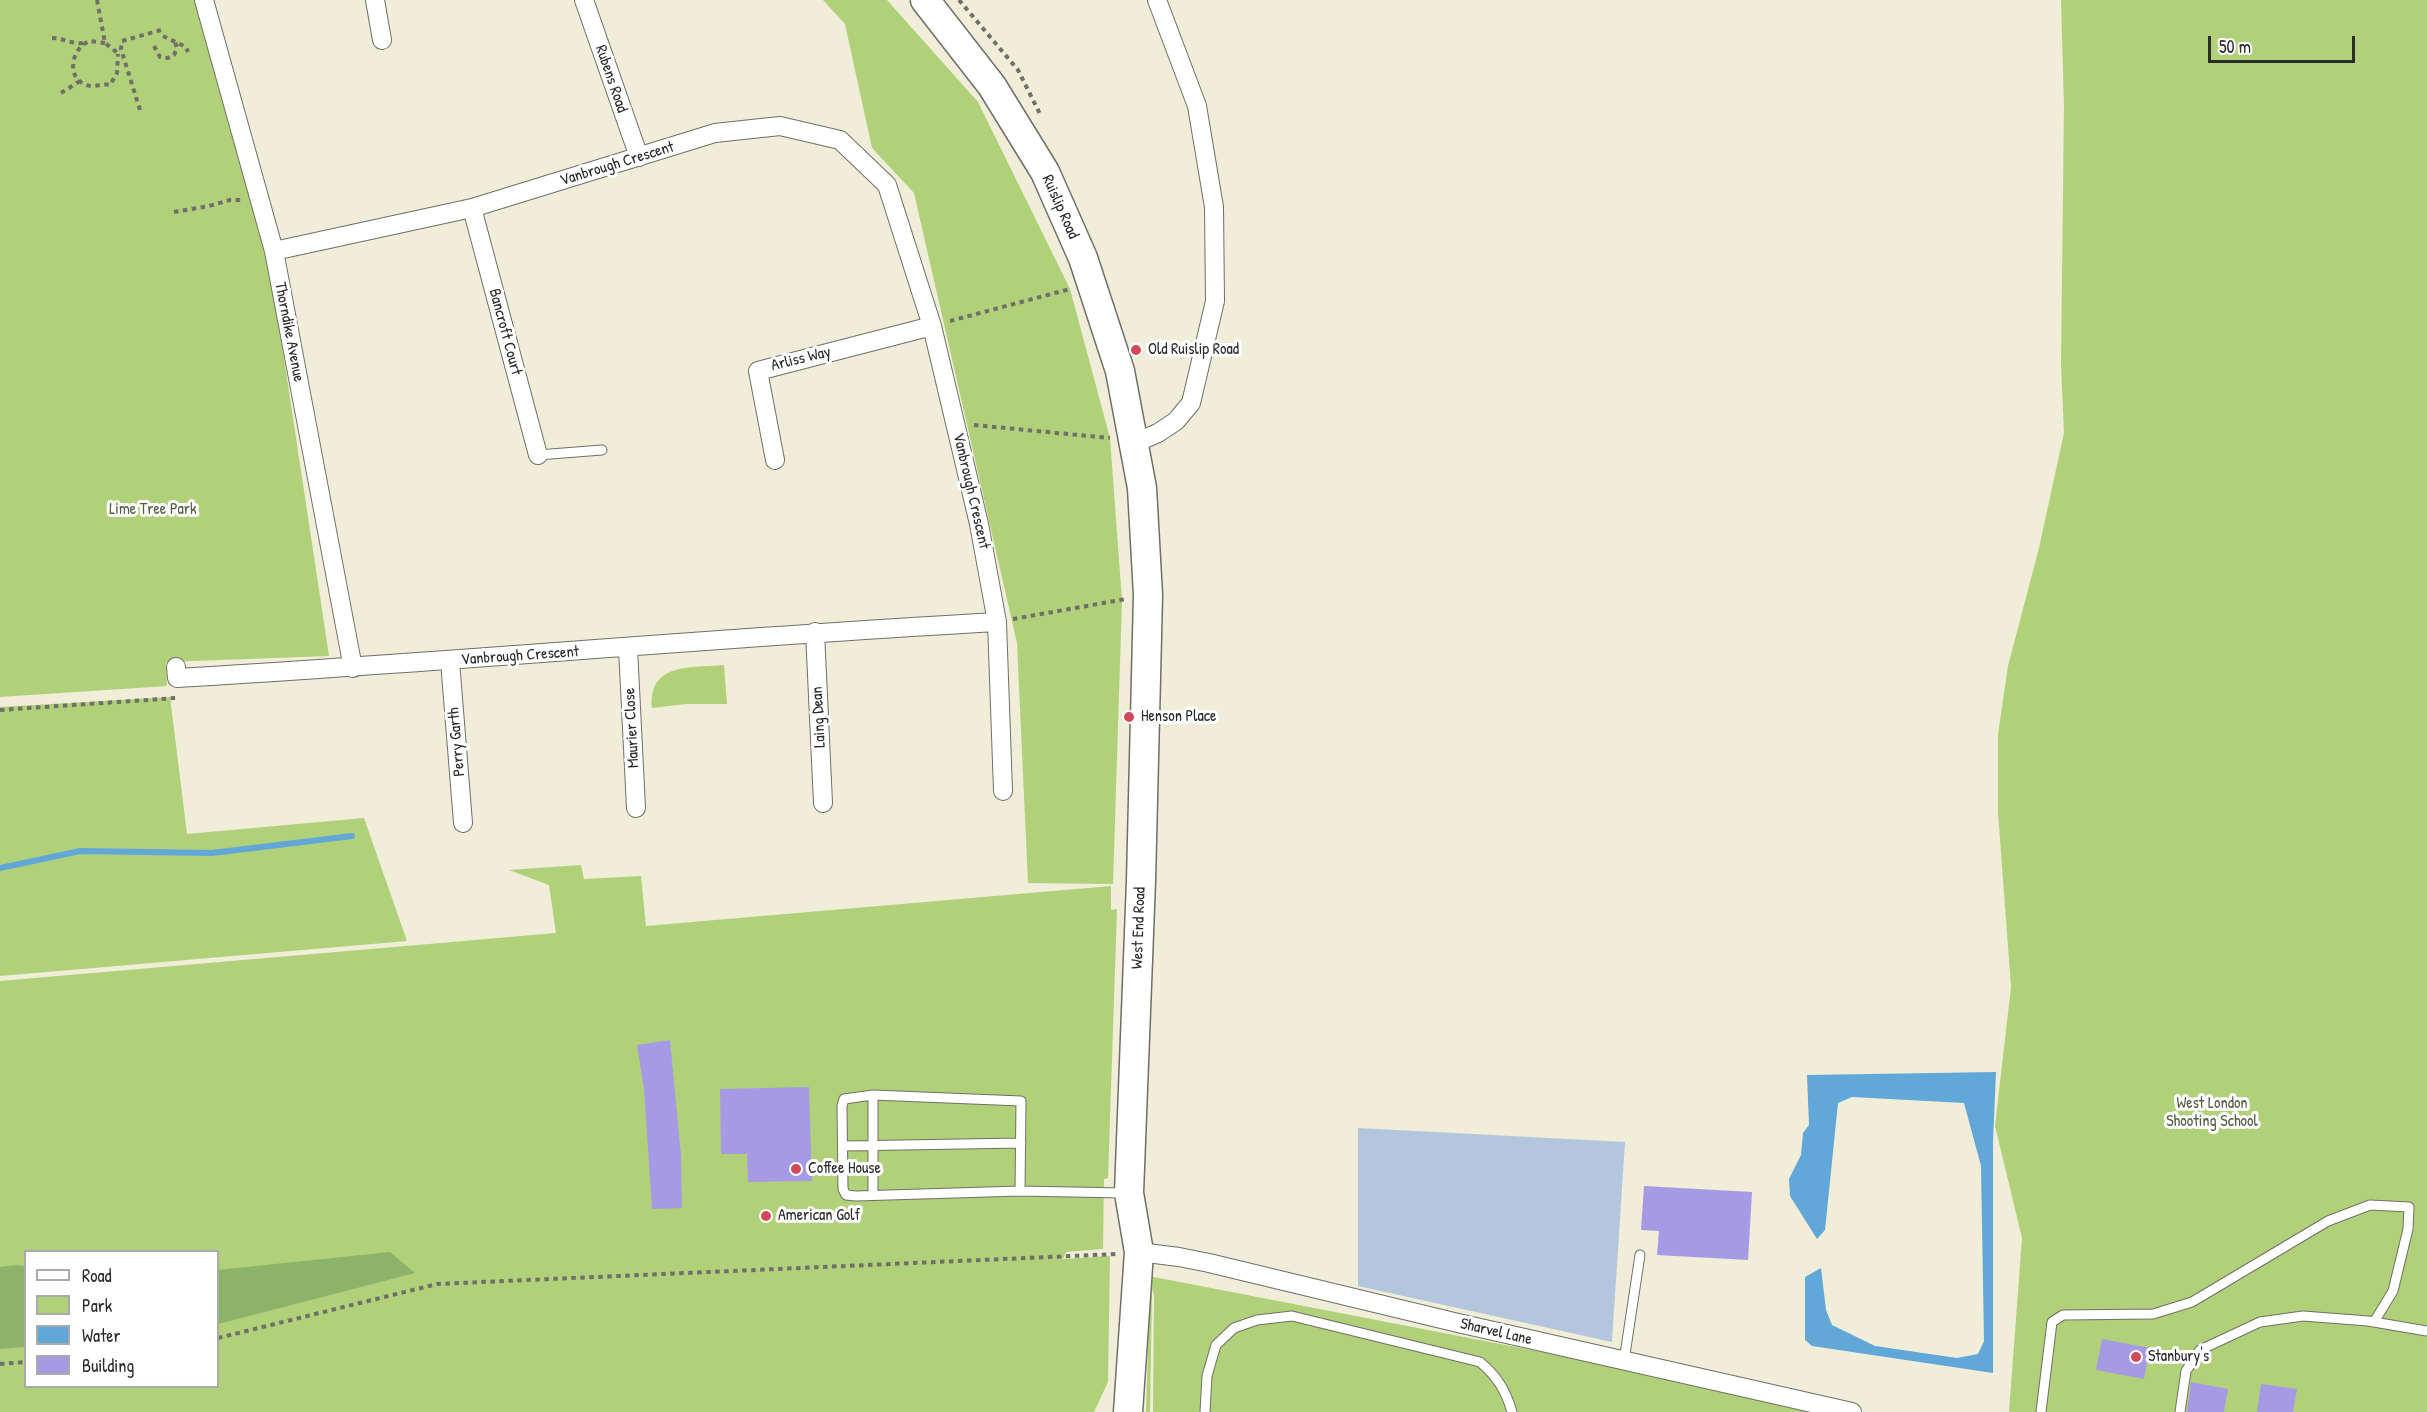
<!DOCTYPE html>
<html>
<head>
<meta charset="utf-8">
<style>
  body { margin:0 }
  #map { position:relative; width:2427px; height:1412px; overflow:hidden; background:#f0edd8; font-family:"Patrick Hand",sans-serif }
  canvas { display:block }
  .legend { position:absolute; left:24px; top:1250px; width:195px; height:138px; box-sizing:border-box; background:#fff; border:2px solid #aaa; margin:0; padding:8px 10px; list-style:none; font-size:18px; color:#2b2b2b }
  .legend li { display:flex; align-items:center; gap:12px; height:30px }
  .legend b { width:30px; border:2px solid #aaa }
  .scale { position:absolute; left:2208px; top:36px; width:147px; height:27px; box-sizing:border-box; border:3px solid #2b2b2b; border-top:0; padding-left:8px; font-size:18px; line-height:21px; white-space:nowrap; color:#2b2b2b; -webkit-text-stroke:4px #fff; paint-order:stroke }
</style>
</head>
<body>
<div id="map">
<canvas width="2427" height="1412"></canvas>
<ul class="legend">
<li><b style="height:8px;background:#fff"></b>Road</li>
<li><b style="height:16px;background:#b0d179"></b>Park</li>
<li><b style="height:16px;background:#61a7d7"></b>Water</li>
<li><b style="height:16px;background:#a79ae5"></b>Building</li>
</ul>
<div class="scale">50 m</div>
</div>
<script>
const context = document.querySelector('canvas').getContext('2d');
context.lineJoin = 'round';
function fillPath(path, color) { context.fillStyle = color; context.fill(path, 'evenodd'); }
function trace(path, color, width, dash) { context.strokeStyle = color; context.lineWidth = width; context.lineCap = dash ? 'butt' : 'round'; context.setLineDash(dash || []); context.stroke(path); }
function drawText(font, color, halo, rows, align = 'center') {
  context.font = font + ' "Patrick Hand",sans-serif'; context.lineWidth = 6; context.setLineDash([]); context.textBaseline = 'middle'; context.strokeStyle = halo; context.fillStyle = color; for (const [text, x, y, turn = 0] of rows) {
    context.save(); context.translate(x, y); context.rotate((+turn || 0) * Math.PI / 180); context.textAlign = isNaN(turn) ? turn : align; if (halo) context.strokeText(text, 0, 0); context.fillText(text, 0, 0); context.restore();
  }
}
const industrial = new Path2D(`
  M1358,1128L1625,1142L1612,1342L1358,1286Z`);
const green = new Path2D(`
  M0,0H194L272,279L329,656L166,662L167,686L0,697Z
  M823,0H887L978,102L1070,289L1110,438L1122,600L1113,884L1028,883L1017,643L914,193L872,148L845,24Z
  M2061,0H2427V1412H2009L2022,1238L1995,1126L2011,987L1998,812V734L2008,666L2039,548L2064,433L2061,364L2064,106Z
  M724,665L727,704H686L652,708C648,662 692,668 724,665Z
  M170,697L187,834L364,818L407,941L0,976V707Z
  M581,865L584,879L641,876L646,926L1111,886V910L1117,909L1108,1178L1104,1179L1103,1249L1066,1252L1063,1259L1110,1256L1108,1382L1094,1412H0V981L556,933L549,885L509,870ZM26,1252H218V1386H26Z
  M1147,1275L1154,1277L1852,1412H1153L1154,1295Z
  M1150,1287L1152,1294L1150,1412H1146Z`);
const forest = new Path2D(`
  M390,1252L415,1273L218,1324V1270Z
  M16,1265L25,1266V1347L0,1349V1267Z`);
const water = new Path2D(`
  M1996,1072L1993,1141V1373L1812,1346L1805,1340V1277L1821,1268L1826,1310L1832,1325L1875,1346L1957,1358L1978,1354L1984,1341L1981,1166L1964,1103L1852,1097L1838,1103L1825,1230L1817,1239L1790,1196L1789,1179L1801,1155L1803,1133L1809,1125L1807,1075Z`);
const stream = new Path2D(`
  M0,868L80,851L212,853L352,836`);
const building = new Path2D(`
  M670,1040L681,1155L682,1208L652,1209L644,1089L637,1045Z
  M809,1087L812,1181L748,1182L747,1154H721L720,1089Z
  M1644,1186L1752,1192L1748,1260L1657,1255L1659,1231L1641,1230Z
  M2102,1339L2150,1348L2144,1379L2096,1370Z
  M2191,1382L2228,1389L2224,1412H2187Z
  M2261,1384L2297,1389L2293,1412H2257Z`);
const path = new Path2D(`
  M97,0L105,43L119,54
  M959,0L1018,70L1041,116
  M163,36L186,47L188,52
  M52,38C63,38 74,45 83,43
  M105,43L90,41C72,47 65,77 86,85C94,88 102,83 110,85L117,73L118,54
  M154,46L160,57L168,58L174,55L177,48L175,42
  M61,93L80,81
  M140,110L121,49L122,41L161,30
  M174,212L209,206L230,200H242
  M950,321L1070,289
  M974,425L1110,438
  M1013,619L1126,599
  M0,710L176,698
  M218,1338L437,1284L1117,1254
  M0,1364L26,1362`);
const lane = new Path2D(`
  M538,455L602,450
  M843,1146L1021,1143
  M1020,1191L1021,1101L873,1095L844,1099L842,1106L843,1189L846,1195L856,1196L1020,1191L1124,1193
  M873,1195V1095
  M1624,1361L1640,1255
  M1205,1412L1207,1376L1216,1345L1234,1328L1257,1320L1292,1316L1480,1362C1497,1376 1506,1391 1512,1412
  M2041,1412L2052,1322L2063,1315L2153,1314L2192,1302L2328,1221L2370,1205L2409,1207L2408,1229L2393,1291L2374,1322
  M2180,1412L2186,1371L2200,1350L2260,1322L2303,1316L2368,1321L2427,1331`);
const street = new Path2D(`
  M204,0L274,251L353,668
  M375,0L382,40
  M584,0L639,157
  M472,208L538,455
  M1135,443L1158,433L1176,421L1191,403L1215,301L1214,207L1197,106L1157,0
  M775,460L758,371L932,326
  M997,622L1003,791
  M815,632L823,803
  M628,648L636,808
  M450,661L463,823
  M176,667L177,678C451,662 723,637 997,622L979,524L932,326L887,185L840,140L780,126L715,133L472,208L274,251
  M1139,1252L1179,1257L1209,1263L1458,1323L1852,1412`);
const primary = new Path2D(`
  M925,0L992,86L1045,172L1083,258L1120,371L1142,488L1148,595L1141,881L1129,1193L1139,1252L1128,1412`);
const markers = [
  [1136,350,6,"#d1495b"],
  [1129,717,6,"#d1495b"],
  [796,1169,6,"#d1495b"],
  [766,1216,6,"#d1495b"],
  [2136,1357,6,"#d1495b"]
];
const streetNames = [
  ["Rubens Road",611,79,71],
  ["Vanbrough Crescent",617,164,-17],
  ["Ruislip Road",1060,207,66],
  ["Thorndike Avenue",289,332,79],
  ["Bancroft Court",505,332,75],
  ["Arliss Way",801,359,-14],
  ["Vanbrough Crescent",971,491,77],
  ["Vanbrough Crescent",520,656,-4],
  ["Laing Dean",819,717,-93],
  ["Maurier Close",632,728,-93],
  ["Perry Garth",457,742,-95],
  ["West End Road",1139,928,-88],
  ["Sharvel Lane",1496,1332,13]
];
const poiNames = [
  ["Old Ruislip Road",1148,350],
  ["Henson Place",1141,717],
  ["Coffee House",808,1169],
  ["American Golf",778,1216],
  ["Stanbury's",2148,1357]
];
const parkNames = [
  ["Lime Tree Park",153,510],
  ["West London",2212,1104],
  ["Shooting School",2212,1122]
];
fillPath(industrial, '#b4c6dd');
fillPath(green, '#b0d179');
fillPath(forest, '#8cb369');
fillPath(water, '#61a7d7');
trace(stream, '#61a7d7', 6);
fillPath(building, '#a79ae5');
trace(lane, '#706f68', 11);
trace(street, '#706f68', 20);
trace(primary, '#706f68', 31);
trace(path, '#706f68', 4, [4.5, 4.5]);
trace(lane, '#fff', 9);
trace(street, '#fff', 18);
trace(primary, '#fff', 28);
for (const [x, y, r, color] of markers) { const dot = new Path2D(); dot.arc(x, y, r, 0, 2 * Math.PI); context.fillStyle = color; context.fill(dot); trace(dot, '#fff', 2); }
drawText('16px', '#2b2b2b', '#fff', streetNames);
drawText('16px', '#2b2b2b', '#fff', poiNames, 'left');
drawText('16px', '#535d42', '#fff', parkNames);
</script>
</body>
</html>
